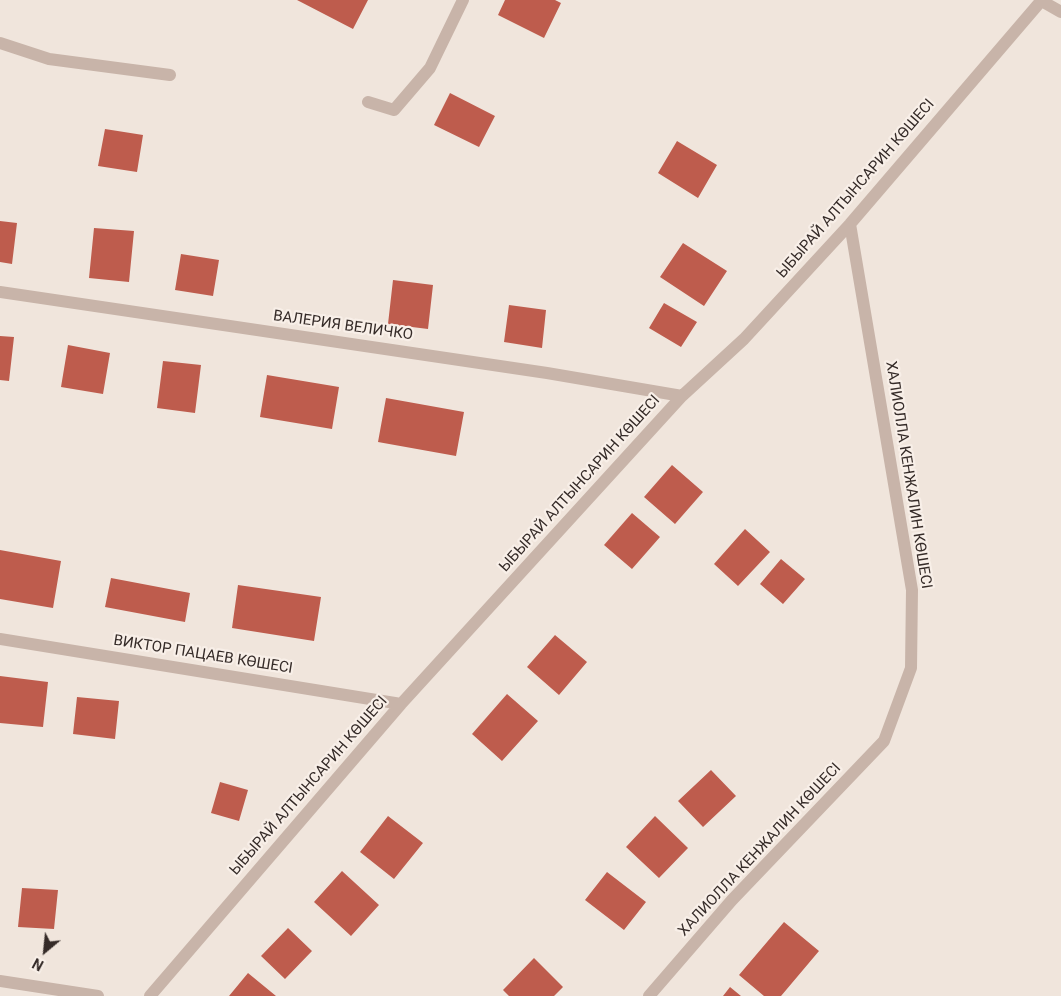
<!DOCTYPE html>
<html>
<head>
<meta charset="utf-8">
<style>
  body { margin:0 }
  #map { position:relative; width:1061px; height:996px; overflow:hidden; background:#f0e5dc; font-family:Roboto,sans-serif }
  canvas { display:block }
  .north { position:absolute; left:20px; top:926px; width:50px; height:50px; -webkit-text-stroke:4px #f8efe8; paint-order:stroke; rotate:208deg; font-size:14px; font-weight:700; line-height:20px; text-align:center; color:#352b28 }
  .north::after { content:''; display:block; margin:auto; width:18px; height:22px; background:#352b28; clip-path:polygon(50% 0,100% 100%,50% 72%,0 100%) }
</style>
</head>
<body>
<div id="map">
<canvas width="1061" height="996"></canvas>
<div class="north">N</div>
</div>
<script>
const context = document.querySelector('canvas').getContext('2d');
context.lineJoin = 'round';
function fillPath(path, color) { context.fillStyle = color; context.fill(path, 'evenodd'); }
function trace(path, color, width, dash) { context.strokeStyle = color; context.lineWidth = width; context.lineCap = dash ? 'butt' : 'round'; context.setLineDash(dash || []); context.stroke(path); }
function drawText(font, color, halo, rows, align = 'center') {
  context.font = font + ' Roboto,sans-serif'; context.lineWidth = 4.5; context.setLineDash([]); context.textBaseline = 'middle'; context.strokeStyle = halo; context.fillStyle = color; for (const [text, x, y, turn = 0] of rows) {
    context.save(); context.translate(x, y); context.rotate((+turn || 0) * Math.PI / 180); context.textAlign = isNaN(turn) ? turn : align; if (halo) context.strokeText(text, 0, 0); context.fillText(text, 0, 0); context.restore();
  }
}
const building = new Path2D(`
  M297,0H368L353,29Z
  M505,0H555L561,3L544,38L498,15Z
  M450,93L495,116L479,147L434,125Z
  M105,129L143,135L137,172L98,166Z
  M677,141L717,165L698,198L658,173Z
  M0,221L17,223L12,264L0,262Z
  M94,228L134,231L129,282L89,278Z
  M683,243L727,271L704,306L660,277Z
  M181,254L219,260L213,296L175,290Z
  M393,280L433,285L428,329L388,324Z
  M664,303L697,322L681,347L649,328Z
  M509,305L546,310L542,348L504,342Z
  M0,336L14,337L9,381L0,380Z
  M68,345L110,353L103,394L61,387Z
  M163,361L201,365L195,413L157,408Z
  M267,375L339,387L332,429L260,417Z
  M386,398L464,412L456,456L378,442Z
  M672,465L703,492L675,524L644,497Z
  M632,513L660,537L632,569L604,545Z
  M745,529L770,552L738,586L714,564Z
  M0,550L61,561L53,608L0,599Z
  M781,559L805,579L783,604L760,584Z
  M111,578L190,593L185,622L105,607Z
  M238,585L321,597L314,641L232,628Z
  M555,635L587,662L559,695L527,667Z
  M0,676L48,682L43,727L0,723Z
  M507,694L538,721L502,761L472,734Z
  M77,697L119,701L115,739L73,734Z
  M711,770L736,796L703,827L678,801Z
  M220,782L248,790L239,821L211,813Z
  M388,816L423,843L394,879L360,852Z
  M655,816L688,848L659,878L626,847Z
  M342,871L379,905L351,936L314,902Z
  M607,872L646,902L624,930L585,900Z
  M22,888L58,890L54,929L18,927Z
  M784,922L819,951L781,996H764L739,975Z
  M288,928L312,951L285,979L261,956Z
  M534,958L563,987L554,996H509L503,990Z
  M248,973L276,996H229Z
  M730,987L741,996H723Z`);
const minor = new Path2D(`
  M1040,0L1061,12
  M0,43L49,59L170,75
  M368,102L394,110L430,68L463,0
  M0,292L547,373L682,396
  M0,639L401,704
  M0,981L98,996
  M150,996L401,704L682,396L744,339L850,224L1041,1
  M649,996L732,900L884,741L911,668L912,590L850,224`);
const streetNames = [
  ["ЫБЫРАЙ АЛТЫНСАРИН КӨШЕСІ",856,189,-49],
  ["ВАЛЕРИЯ ВЕЛИЧКО",343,326,8],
  ["ХАЛИОЛЛА КЕНЖАЛИН КӨШЕСІ",908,475,81],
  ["ЫБЫРАЙ АЛТЫНСАРИН КӨШЕСІ",580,484,-48],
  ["ВИКТОР ПАЦАЕВ КӨШЕСІ",203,655,9],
  ["ЫБЫРАЙ АЛТЫНСАРИН КӨШЕСІ",309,786,-49],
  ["ХАЛИОЛЛА КЕНЖАЛИН КӨШЕСІ",760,850,-47]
];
fillPath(building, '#be5c4d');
trace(minor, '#c8b4a9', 12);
drawText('15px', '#352b28', '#f8efe8', streetNames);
</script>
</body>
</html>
